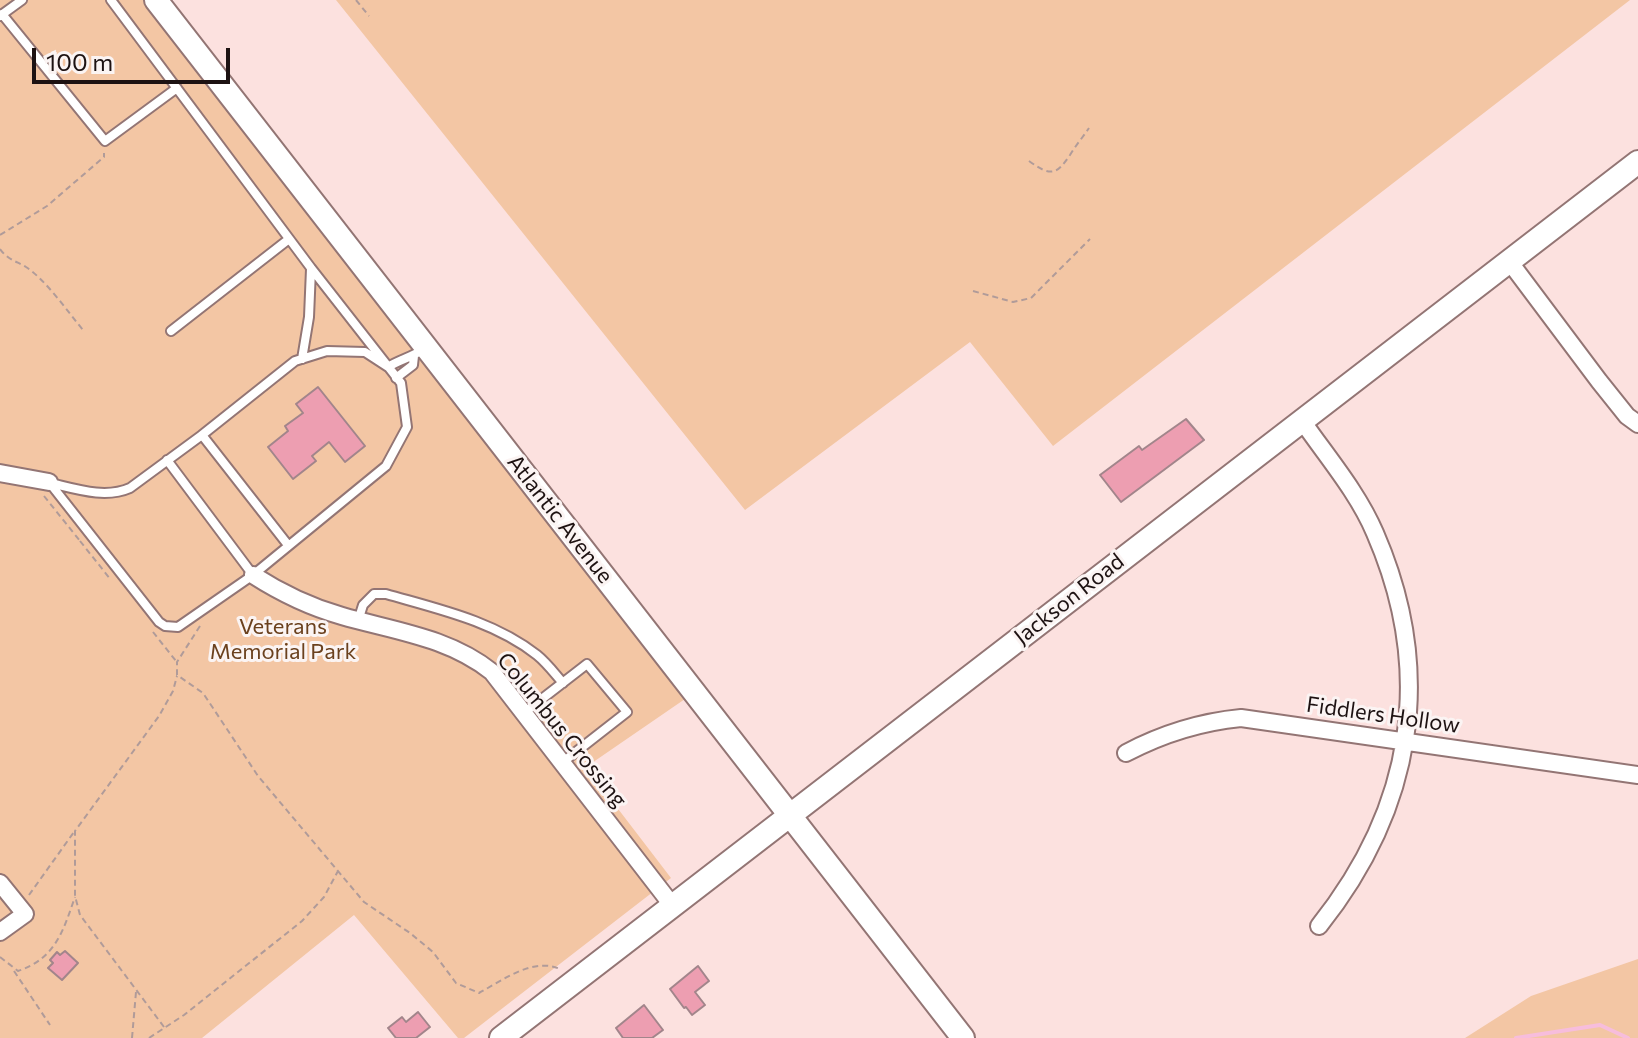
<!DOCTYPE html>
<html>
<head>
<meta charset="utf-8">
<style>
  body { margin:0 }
  #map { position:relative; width:1638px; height:1038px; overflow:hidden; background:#fce1df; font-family:Commissioner,sans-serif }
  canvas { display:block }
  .scale { position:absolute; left:32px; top:48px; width:198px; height:36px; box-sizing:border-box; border:4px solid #1d1212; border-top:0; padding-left:10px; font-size:24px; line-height:28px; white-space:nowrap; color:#1d1212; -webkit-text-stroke:6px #fbf4f3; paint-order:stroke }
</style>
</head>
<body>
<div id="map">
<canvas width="1638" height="1038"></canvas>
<div class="scale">100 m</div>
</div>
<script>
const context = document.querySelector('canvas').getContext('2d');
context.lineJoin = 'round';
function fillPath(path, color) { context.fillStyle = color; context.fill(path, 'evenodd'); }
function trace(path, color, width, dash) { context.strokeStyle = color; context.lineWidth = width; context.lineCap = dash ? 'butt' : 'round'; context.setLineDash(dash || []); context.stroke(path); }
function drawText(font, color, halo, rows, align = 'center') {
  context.font = font + ' Commissioner,sans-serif'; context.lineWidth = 6; context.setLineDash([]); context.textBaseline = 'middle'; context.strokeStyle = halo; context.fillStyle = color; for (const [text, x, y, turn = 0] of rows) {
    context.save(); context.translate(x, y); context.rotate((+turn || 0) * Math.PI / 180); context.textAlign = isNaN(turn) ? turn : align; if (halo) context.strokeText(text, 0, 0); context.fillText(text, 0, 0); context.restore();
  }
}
const green = new Path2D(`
  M0,0H148L685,699L586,767L671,878L464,1038H458L354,915L202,1038H0Z
  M336,0H1630L1053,446L970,342L745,510Z
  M1638,959V1038H1465L1531,996Z`);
const stream = new Path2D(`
  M1516,1038L1600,1025L1628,1038`);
const building = new Path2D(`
  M318,387L365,446L345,462L329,442L312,456L316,461L293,479L268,447L288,431L285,426L303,413L296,404Z
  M1186,419L1204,440L1121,502L1100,475L1139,446L1142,450Z
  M65,951L78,963L62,980L48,968L53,963L50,960L57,952L60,955Z
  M698,966L709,981L695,992L705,1005L692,1015L686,1007L684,1008L670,989Z
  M644,1005L663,1030L652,1038H623L616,1028Z
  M418,1012L430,1027L416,1038H396L388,1028L402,1017L406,1022Z`);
const path = new Path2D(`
  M356,0L369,16
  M1029,161C1050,176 1056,176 1070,155C1076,145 1083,137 1089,128
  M0,235L47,206L104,157V153
  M0,249C8,260 16,261 26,267C46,280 68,312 83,330
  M973,291L1013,302L1031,298L1090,239
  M44,496L80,541
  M80,541L111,580
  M200,626L177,662V675L203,693L258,776L364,902L410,933L433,952L456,983L479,993C503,980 533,957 560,969
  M153,632L176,661
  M29,895L74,832
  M0,957L18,971C56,958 63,931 75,897
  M14,971L50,1025
  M164,1027L80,915L75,896V831L159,716L173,691L177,676
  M132,1038L136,992
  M149,1038L184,1015L302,921L324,897L338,871`);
const lane = new Path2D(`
  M2,14L105,141L177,88
  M0,16L22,0
  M171,331L289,239
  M302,359L309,317L311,269
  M396,378L413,365L414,356
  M167,460L253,575
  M49,482L159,622L165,626L178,627L253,575L386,466L407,427L401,383L311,268L111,0
  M50,483C76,489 105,499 130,488L202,435
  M288,545L202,435L295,361L327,351L365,352L388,367C401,359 413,357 425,348
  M358,621L363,605L374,594H386C438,609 494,621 537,655C547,663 555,674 563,683
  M525,712L587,664L627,712L563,762`);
const street = new Path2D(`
  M1509,261L1599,381L1627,416L1638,424
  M1303,422C1328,458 1358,493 1375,533C1436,673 1413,808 1319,926
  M0,473L49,482
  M253,575C281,593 310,607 342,616C394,631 448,637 492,672L672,905
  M1126,753C1162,734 1200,722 1241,718L1638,775
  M0,883L25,914L0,932`);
const secondary = new Path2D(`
  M156,0L963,1038
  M501,1038L1638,162`);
const streetNames = [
  ["Atlantic Avenue",560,519,52],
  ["Jackson Road",1069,599,-38],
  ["Fiddlers Hollow",1383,715,8],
  ["Columbus Crossing",562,730,51]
];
const parkNames = [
  ["Veterans",283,627],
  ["Memorial Park",283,652]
];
fillPath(green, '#f3c6a4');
trace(stream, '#f7bddc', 4);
fillPath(building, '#ed9eb1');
trace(building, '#a2858b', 2);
trace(lane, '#937574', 12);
trace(street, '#937574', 20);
trace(secondary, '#937574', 26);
trace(path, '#b09b99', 2, [6, 4]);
trace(lane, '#fff', 8);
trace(street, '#fff', 16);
trace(secondary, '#fff', 22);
drawText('22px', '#1d1212', '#fbf4f3', streetNames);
drawText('22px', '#6b411e', '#fbf4f3', parkNames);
</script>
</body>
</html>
